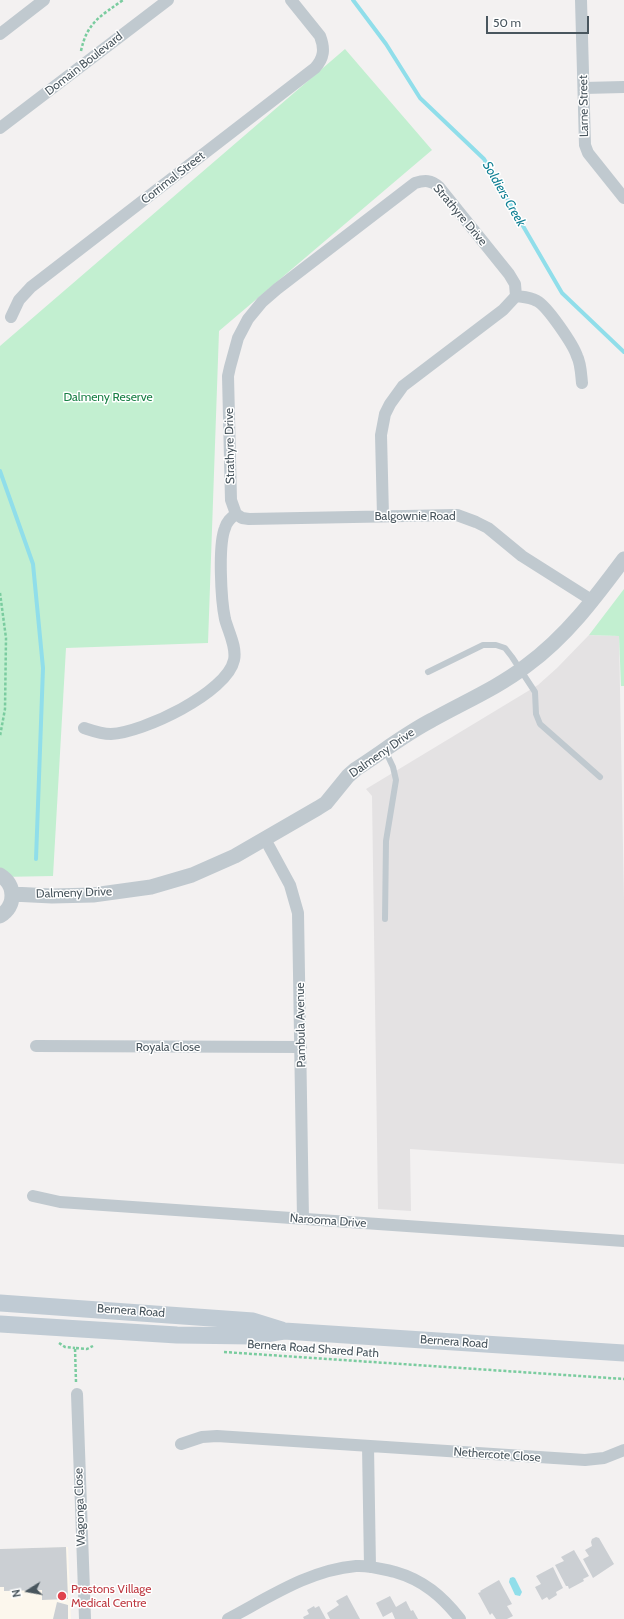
<!DOCTYPE html>
<html>
<head>
<meta charset="utf-8">
<style>
  body { margin:0 }
  #map { position:relative; width:624px; height:1619px; overflow:hidden; background:#f3f1f1; font-family:Cabin,sans-serif }
  canvas { display:block }
  .north { position:absolute; left:8px; top:1571px; width:40px; height:40px; -webkit-text-stroke:3px #fff; paint-order:stroke; rotate:259deg; font-size:11px; font-weight:700; line-height:16px; text-align:center; color:#49565e }
  .north::after { content:''; display:block; margin:auto; width:14px; height:18px; background:#49565e; clip-path:polygon(50% 0,100% 100%,50% 72%,0 100%) }
  .scale { position:absolute; left:486px; top:16px; width:103px; height:18px; box-sizing:border-box; border:2px solid #49565e; border-top:0; padding-left:5px; font-size:12px; line-height:14px; white-space:nowrap; color:#49565e; -webkit-text-stroke:3px #fff; paint-order:stroke }
</style>
</head>
<body>
<div id="map">
<canvas width="624" height="1619"></canvas>
<div class="north">N</div>
<div class="scale">50 m</div>
</div>
<script>
const context = document.querySelector('canvas').getContext('2d');
context.lineJoin = 'round';
function fillPath(path, color) { context.fillStyle = color; context.fill(path, 'evenodd'); }
function trace(path, color, width, dash) { context.strokeStyle = color; context.lineWidth = width; context.lineCap = dash ? 'butt' : 'round'; context.setLineDash(dash || []); context.stroke(path); }
function drawText(font, color, halo, rows, align = 'center') {
  context.font = font + ' Cabin,sans-serif'; context.lineWidth = 3; context.setLineDash([]); context.textBaseline = 'middle'; context.strokeStyle = halo; context.fillStyle = color; for (const [text, x, y, turn = 0] of rows) {
    context.save(); context.translate(x, y); context.rotate((+turn || 0) * Math.PI / 180); context.textAlign = isNaN(turn) ? turn : align; if (halo) context.strokeText(text, 0, 0); context.fillText(text, 0, 0); context.restore();
  }
}
const commercial = new Path2D(`
  M68,1547L71,1619H0V1549Z`);
const education = new Path2D(`
  M589,635L619,636L624,901V1164L410,1149L411,1211L378,1209L372,796L366,789L538,685L557,668Z`);
const green = new Path2D(`
  M345,49L432,150L219,331L208,643L66,648L53,876L0,877V346Z
  M624,589V686H621L619,636L589,635Z`);
const water = new Path2D(`
  M513,1577L515,1578L522,1592L520,1596L515,1595L509,1582L510,1578Z`);
const stream = new Path2D(`
  M353,0L386,44L420,98L484,159L562,293L624,352
  M0,471L33,564L43,668L36,859`);
const building = new Path2D(`
  M596,1537L599,1538L614,1564L593,1578L583,1559L589,1556L585,1550L592,1546L591,1542L592,1539Z
  M66,1547L68,1599L42,1600V1590L4,1591V1587H0V1549Z
  M574,1550L589,1576L583,1579L584,1581L569,1589L568,1586H566L555,1565L564,1561L561,1557Z
  M553,1567L563,1588L556,1592L557,1595L549,1600L547,1597L542,1600L535,1587L541,1584L536,1576Z
  M499,1580L512,1604L507,1606L513,1616L507,1619H496L492,1613L490,1615L478,1593L481,1592L480,1591Z
  M347,1595L360,1619H330L327,1613L339,1605L336,1601Z
  M390,1596L396,1607L406,1601L411,1611L413,1610L418,1619H395L392,1612L383,1617L376,1603Z
  M57,1602L68,1605V1619H53Z
  M314,1606L315,1608L319,1606L326,1619H304L303,1617L309,1614L307,1610Z`);
const path = new Path2D(`
  M81,51C87,22 101,16 123,0
  M0,593L6,638L5,709L0,736
  M59,1343L65,1347L75,1348
  M224,1352L624,1379
  M76,1382L75,1348L87,1349L93,1346`);
const service = new Path2D(`
  M428,672L483,645H496L505,648L512,657L535,692L536,714L540,724L600,777
  M385,919L386,841L396,780L393,767L385,750`);
const minor = new Path2D(`
  M581,0L585,145L588,153L624,198
  M0,34L44,0
  M584,88L624,87
  M0,128L168,0
  M516,296C523,297 530,297 537,301C547,306 573,344 577,356C581,364 581,374 582,383
  M11,317L19,300L31,287L315,68C324,58 325,49 320,36L291,0
  M383,516L381,435L385,414L390,404L403,386L503,310L516,296L515,284L509,274L439,187C431,180 425,180 415,183L277,289L262,302L248,319L238,338L230,367L228,376L231,500L236,514L242,518L249,519L457,515L476,522L488,528L522,556L593,601
  M84,728C93,731 101,734 111,734C142,733 227,693 234,660C237,647 228,631 225,619C221,600 218,545 225,528C227,521 231,518 236,514
  M265,839L290,885L298,913L303,1219
  M36,1046L301,1047
  M33,1196L60,1202L624,1241
  M77,1394L85,1619
  M181,1444L202,1437L217,1436L585,1460L604,1458L624,1450
  M368,1446L370,1567
  M228,1619C268,1598 309,1570 356,1566C369,1565 382,1569 395,1572C423,1580 442,1596 460,1619`);
const tertiary = new Path2D(`
  M0,875C16,885 16,906 0,916
  M12,894L52,896L93,895L151,887L192,875L235,856L318,808L326,803L348,776L356,769C381,753 405,734 432,720C464,702 497,688 526,666C566,637 595,598 624,559`);
const secondary = new Path2D(`
  M0,1303L253,1321L282,1330
  M0,1324L177,1335L253,1336L284,1331L624,1353`);
const markers = [
  [62,1596,5,"#e0444e"]
];
const streetNames = [
  ["Domain Boulevard",84,64,-38],
  ["Larne Street",584,106,-91],
  ["Corrimal Street",173,178,-38],
  ["Strathyre Drive",460,215,50],
  ["Strathyre Drive",230,446,-91],
  ["Balgownie Road",415,516],
  ["Dalmeny Drive",382,753,-35],
  ["Dalmeny Drive",74,893,-2],
  ["Pambula Avenue",301,1025,-91],
  ["Royala Close",168,1047],
  ["Narooma Drive",328,1221,4],
  ["Bernera Road",131,1311,4],
  ["Bernera Road",454,1342,4],
  ["Bernera Road Shared Path",313,1349,4],
  ["Nethercote Close",497,1455,4],
  ["Wagonga Close",80,1507,-92]
];
const parkNames = [
  ["Dalmeny Reserve",108,397]
];
const healthNames = [
  ["Prestons Village",71,1589],
  ["Medical Centre",71,1603]
];
const waterNames = [
  ["Soldiers Creek",504,194,60]
];
fillPath(commercial, '#fcf7ed');
fillPath(education, '#e4e2e3');
fillPath(green, '#c2efd0');
fillPath(water, '#90deea');
trace(stream, '#90deea', 4);
fillPath(building, '#cbcfd3');
trace(path, '#7acc9f', 2.5, [3, 2]);
trace(service, '#c0c9cf', 6);
trace(minor, '#c0c9cf', 12);
trace(tertiary, '#c0c9cf', 15);
trace(secondary, '#c0cbd4', 17);
for (const [x, y, r, color] of markers) { const dot = new Path2D(); dot.arc(x, y, r, 0, 2 * Math.PI); context.fillStyle = color; context.fill(dot); trace(dot, '#fff', 1.5); }
drawText('12px', '#49565e', '#fff', streetNames);
drawText('12px', '#1a8046', '#fff', parkNames);
drawText('12px', '#be3a42', '#fff', healthNames, 'left');
drawText('italic 13px', '#108094', '#fff', waterNames);
</script>
</body>
</html>
